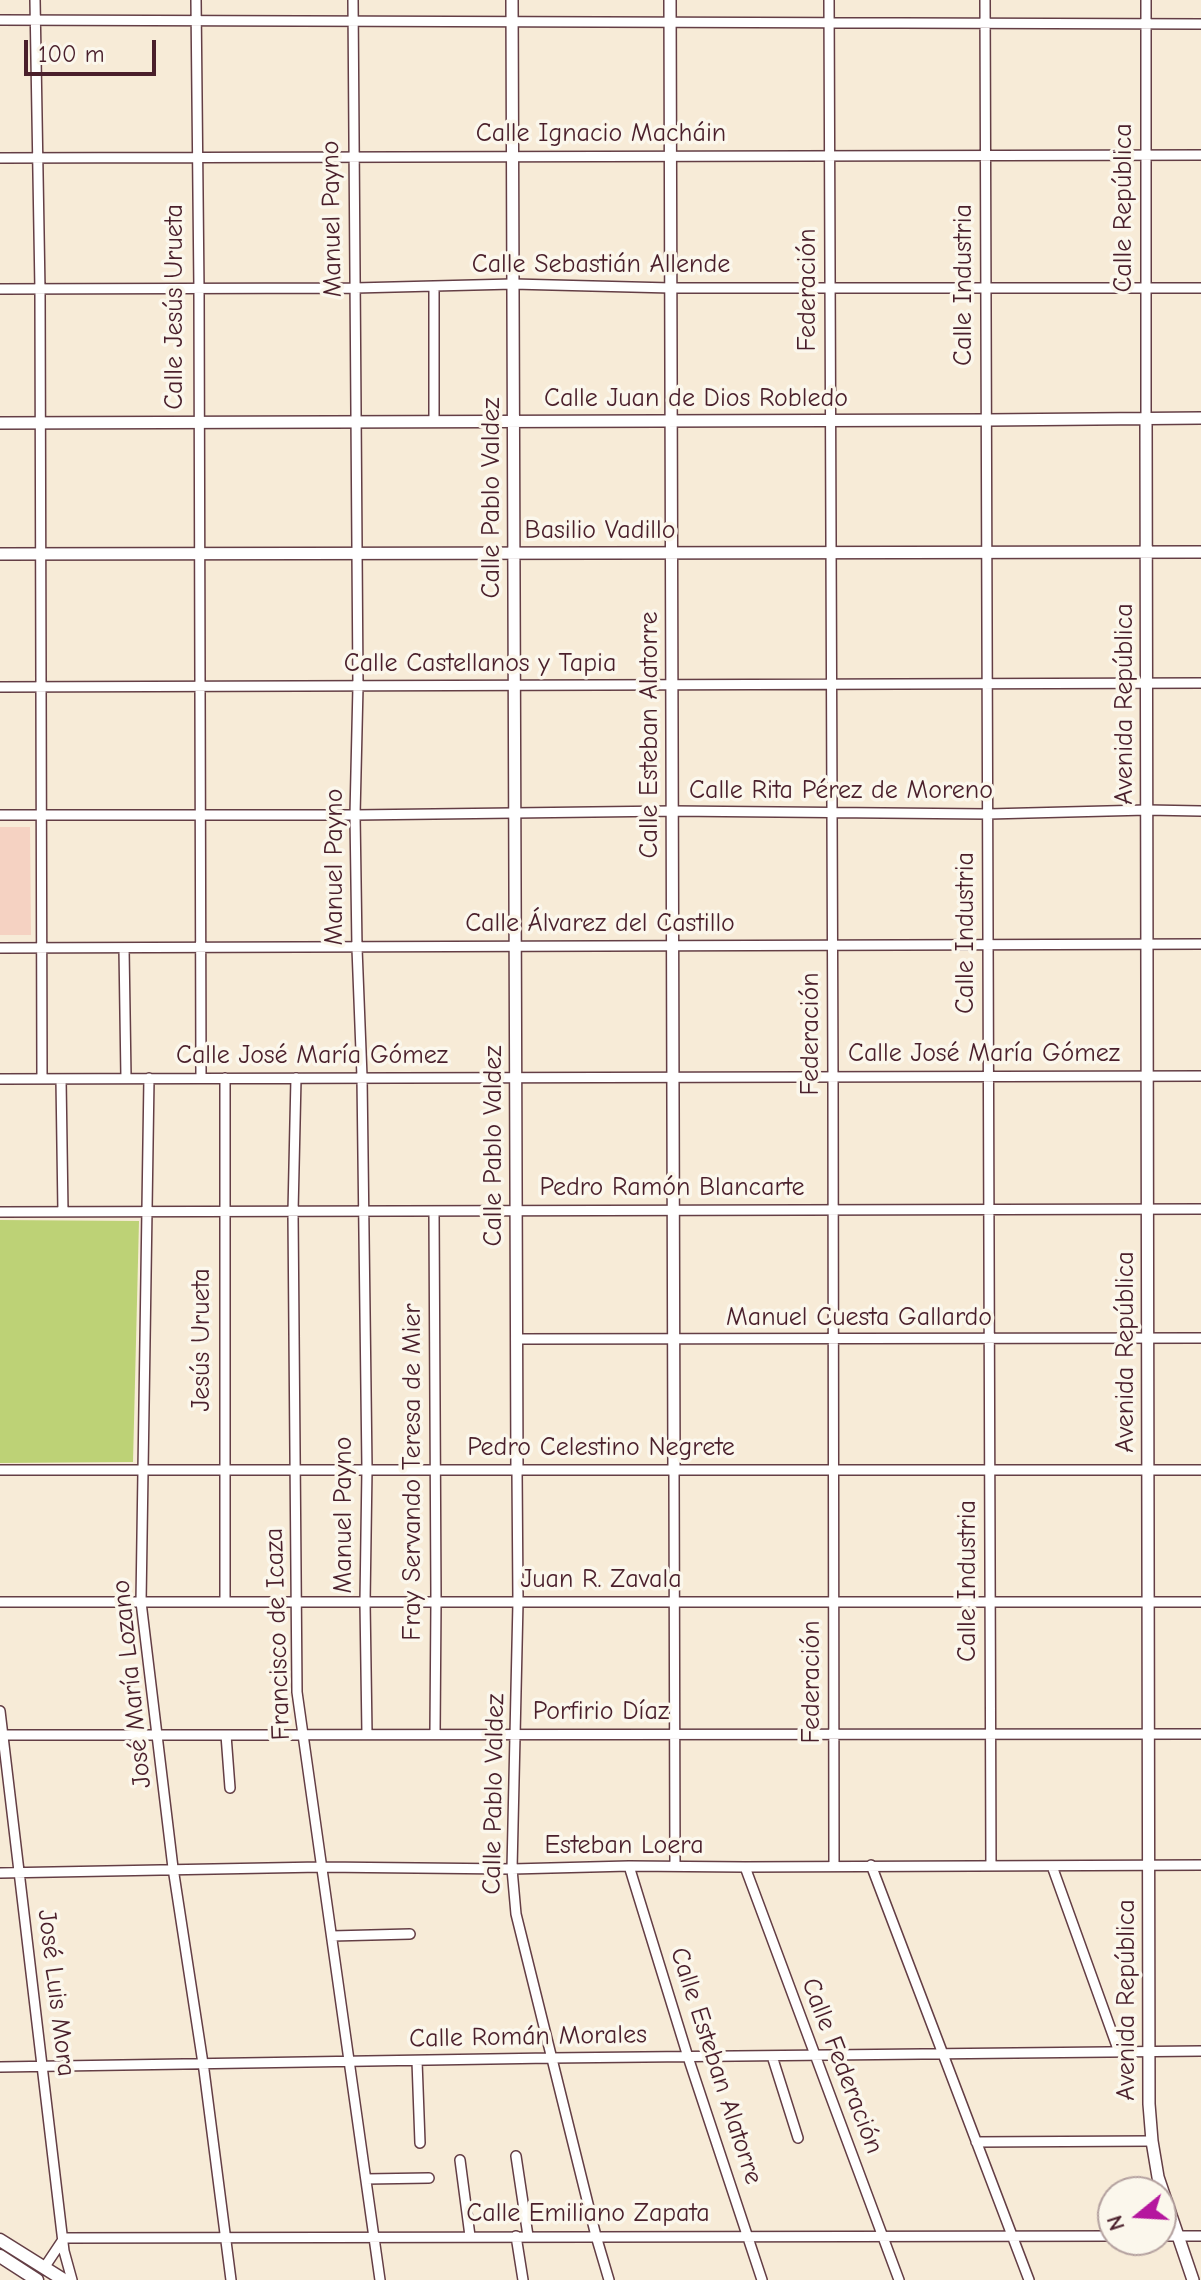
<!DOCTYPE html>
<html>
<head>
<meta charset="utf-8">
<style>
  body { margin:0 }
  #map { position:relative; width:1201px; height:2280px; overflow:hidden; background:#f7ebd7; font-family:"Comic Neue",sans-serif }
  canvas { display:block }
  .north { position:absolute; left:1097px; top:2176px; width:80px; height:80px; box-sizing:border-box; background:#fbf7ec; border:2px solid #b4a19f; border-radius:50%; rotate:252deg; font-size:22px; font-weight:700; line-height:32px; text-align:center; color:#4a1f2b }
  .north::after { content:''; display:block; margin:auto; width:28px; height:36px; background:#b5179e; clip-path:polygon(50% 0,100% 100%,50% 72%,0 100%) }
  .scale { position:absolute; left:24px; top:40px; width:132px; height:36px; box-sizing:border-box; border:4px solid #4a1f2b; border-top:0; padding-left:10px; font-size:24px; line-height:28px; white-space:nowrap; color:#4a1f2b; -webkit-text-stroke:6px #fbf7ec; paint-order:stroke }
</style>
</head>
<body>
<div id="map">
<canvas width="1201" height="2280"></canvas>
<div class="north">N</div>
<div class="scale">100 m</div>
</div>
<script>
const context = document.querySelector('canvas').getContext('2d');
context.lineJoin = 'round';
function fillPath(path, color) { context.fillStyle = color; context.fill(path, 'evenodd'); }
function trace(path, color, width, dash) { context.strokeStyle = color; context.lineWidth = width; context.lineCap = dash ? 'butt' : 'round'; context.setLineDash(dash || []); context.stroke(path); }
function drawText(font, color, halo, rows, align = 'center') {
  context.font = font + ' "Comic Neue",sans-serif'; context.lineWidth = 7; context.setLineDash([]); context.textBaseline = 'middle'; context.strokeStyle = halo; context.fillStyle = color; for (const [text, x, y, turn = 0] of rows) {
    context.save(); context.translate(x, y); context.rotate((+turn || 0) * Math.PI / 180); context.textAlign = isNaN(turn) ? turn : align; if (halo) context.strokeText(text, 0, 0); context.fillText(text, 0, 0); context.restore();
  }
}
const built = new Path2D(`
  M0,827H30L31,935H0Z`);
const green = new Path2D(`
  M0,1220L139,1221L133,1462L0,1463Z`);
const minor = new Path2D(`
  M35,0L40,290L42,1079
  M196,0L199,290L201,1078
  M353,0L358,686L355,815L357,948L362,1077L367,1469L365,1602L367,1734
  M829,0L833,1076L834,1865
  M985,0L991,1865
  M1146,0V417
  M0,20L1201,24
  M0,158L1201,155
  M434,286V422
  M0,289L355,288L513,284L671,288H1201
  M0,687L1201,683
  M0,815H355L672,811L988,814L1147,810L1201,811
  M0,948L1201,944
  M124,948L126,1078
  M149,1078L141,1602L173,1868L204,2070L231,2280
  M296,1078L293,1212L297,1692L380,2280
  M0,1079L1201,1076
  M61,1079L63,1212
  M434,1211L436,1601L435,1733
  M0,1212L1201,1209
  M516,1339L1201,1338
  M0,1470H1201
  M517,1470L518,1602L512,1869L516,1914L596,2236L609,2280
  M674,1471L675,1866
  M0,1602H1201
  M225,1602V1078
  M0,1711L64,2251L72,2280
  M0,1735L1201,1734
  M226,1735L230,1788
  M871,1865L1029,2280
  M629,1866L688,2057L762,2280
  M1052,1866L1119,2052
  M745,1867L899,2280
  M0,1873L321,1867L512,1869L629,1866L745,1867L1201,1865
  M332,1936L410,1934
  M772,2056L798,2138
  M417,2061L420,2143
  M0,2067L551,2058L1201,2051
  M976,2142L1152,2141
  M516,2156L528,2236
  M460,2160L470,2236
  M366,2179L429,2178
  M516,2236L523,2280
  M1161,2236H1201
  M64,2238L1113,2236
  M44,2268L64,2238`);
const tertiary = new Path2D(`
  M512,0L517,1470
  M670,0L674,1471
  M1146,417L1149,2104L1152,2141L1158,2177L1193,2280
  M0,423L987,420L1201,418
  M0,554L1201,552`);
const secondary = new Path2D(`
  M0,2240L64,2280
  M0,2256L37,2280`);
const streetNames = [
  ["Calle Ignacio Macháin",601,134],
  ["Calle República",1124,208,-90],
  ["Manuel Payno",332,219,-91],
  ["Calle Sebastián Allende",601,265],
  ["Calle Industria",964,285,-90],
  ["Federación",808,290,-90],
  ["Calle Jesús Urueta",175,307,-90],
  ["Calle Juan de Dios Robledo",696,399],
  ["Calle Pablo Valdez",492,498,-90],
  ["Basilio Vadillo",600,531],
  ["Calle Castellanos y Tapia",480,664],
  ["Avenida República",1125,704,-90],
  ["Calle Esteban Alatorre",650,735,-90],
  ["Calle Rita Pérez de Moreno",841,791],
  ["Manuel Payno",335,867,-90],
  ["Calle Álvarez del Castillo",600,924],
  ["Calle Industria",966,933,-90],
  ["Federación",811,1034,-90],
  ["Calle José María Gómez",984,1054],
  ["Calle José María Gómez",312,1056],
  ["Calle Pablo Valdez",494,1146,-90],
  ["Pedro Ramón Blancarte",672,1188],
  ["Manuel Cuesta Gallardo",859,1318],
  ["Jesús Urueta",202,1340,-90],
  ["Avenida República",1126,1352,-90],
  ["Pedro Celestino Negrete",601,1448],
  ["Fray Servando Teresa de Mier",413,1472,-90],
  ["Manuel Payno",344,1515,-90],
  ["Juan R. Zavala",601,1580],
  ["Calle Industria",968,1581,-90],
  ["Francisco de Icaza",278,1634,-92],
  ["Federación",812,1682,-90],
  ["José María Lozano",132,1684,-96],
  ["Porfirio Díaz",601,1712],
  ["Calle Pablo Valdez",494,1794,-89],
  ["Esteban Loera",624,1846],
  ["José Luis Mora",56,1993,83],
  ["Avenida República",1127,2000,-90],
  ["Calle Román Morales",528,2037,-1],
  ["Calle Esteban Alatorre",716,2066,72],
  ["Calle Federación",842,2066,69],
  ["Calle Emiliano Zapata",588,2214]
];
fillPath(built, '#f5d2c2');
fillPath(green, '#bdd276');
trace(minor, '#643e45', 12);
trace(tertiary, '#643e45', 14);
trace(secondary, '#643e45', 15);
trace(minor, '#fff', 9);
trace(tertiary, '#fff', 11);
trace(secondary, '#fff', 12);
drawText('26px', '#4a1f2b', '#fbf7ec', streetNames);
</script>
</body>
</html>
